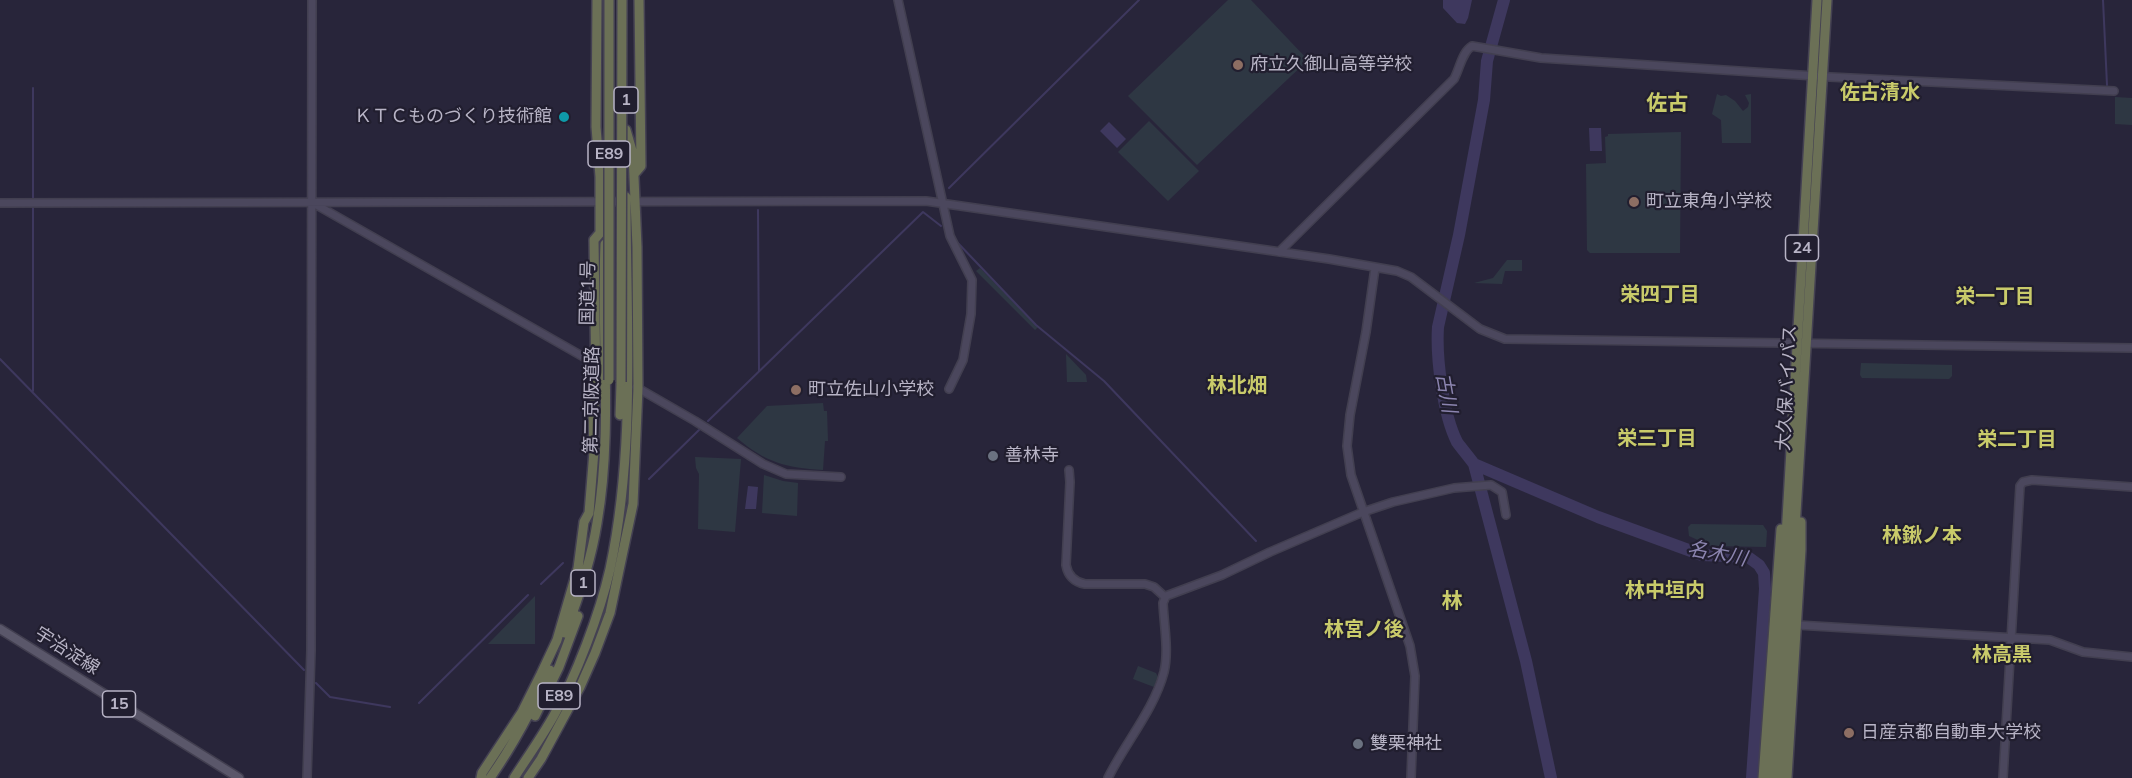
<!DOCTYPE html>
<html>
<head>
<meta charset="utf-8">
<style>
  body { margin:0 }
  canvas { display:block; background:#28253a }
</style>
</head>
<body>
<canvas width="2132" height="778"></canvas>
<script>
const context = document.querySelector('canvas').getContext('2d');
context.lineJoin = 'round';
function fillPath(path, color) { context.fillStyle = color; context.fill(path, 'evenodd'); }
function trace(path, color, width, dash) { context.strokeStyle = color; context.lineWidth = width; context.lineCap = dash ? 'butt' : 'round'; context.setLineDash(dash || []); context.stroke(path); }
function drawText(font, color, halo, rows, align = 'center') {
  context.font = font + ' Mulish,"Noto Sans JP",sans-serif'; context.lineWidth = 4.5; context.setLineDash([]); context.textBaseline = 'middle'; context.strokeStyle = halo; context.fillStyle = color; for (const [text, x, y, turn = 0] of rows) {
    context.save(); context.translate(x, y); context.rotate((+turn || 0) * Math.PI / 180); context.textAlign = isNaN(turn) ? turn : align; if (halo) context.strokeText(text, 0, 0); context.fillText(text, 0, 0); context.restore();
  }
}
const green = new Path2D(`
  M1228,0H1251L1308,60L1197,165L1128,96Z
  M1717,94L1721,96L1726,95L1735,101L1743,111L1748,107L1749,103L1745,95L1751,94V143H1722L1721,120L1712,114Z
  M2115,97L2132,98V125L2115,124Z
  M1149,121L1199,171L1168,201L1118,152Z
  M1681,132L1680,253H1590L1587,250L1586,164L1606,163L1605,137L1608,136V134Z
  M1507,260H1522V271H1505L1502,284L1474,283L1493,278Z
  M980,268L1038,327L1035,330L976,271Z
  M1066,354L1086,375L1087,382H1067Z
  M1861,363L1952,365V376L1949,379L1862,378L1860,375Z
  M823,403L824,411H827L828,441H825L823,470C786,468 765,462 737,438L767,406Z
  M695,457L741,459L735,532L698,529L699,474L696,468Z
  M764,475L783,481L798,483L797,516L762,513Z
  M1691,524L1763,525L1767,531L1766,547L1711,546L1689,536L1688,527Z
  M535,596V644H488Z
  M1138,666L1156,673L1158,677L1154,687L1133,679Z`);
const water = new Path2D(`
  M1443,0H1472L1468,18L1465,24L1457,23L1443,8Z
  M1109,122L1126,139L1117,148L1100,131Z
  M1589,128H1601L1602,151H1590Z
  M748,486L758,487L756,509H745Z`);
const stream = new Path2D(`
  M2103,0L2107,85
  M949,188L1139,0
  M758,210L759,371
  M956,241L1036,325L1104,381L1256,541
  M0,359L304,670
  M33,391V88
  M708,421L923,212L941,226
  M649,479L699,430
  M541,584L563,563
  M316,683L330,697L390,707
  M419,703L528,595`);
const river = new Path2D(`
  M1504,0L1487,61L1484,100L1459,235L1438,327C1436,358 1443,414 1457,442C1462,449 1469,457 1474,464L1526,661L1551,778
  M1474,464L1598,517L1702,555L1748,557L1759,565L1764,573L1765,589L1752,778`);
const secondary = new Path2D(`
  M898,0L950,236L972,280L971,314L963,360L949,389
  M0,203L926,201L1329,259L1397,271L1411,277L1480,329L1505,339L2132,348
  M313,203L624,380
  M1279,252L1454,79C1460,68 1462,52 1472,46L1541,58L1830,77L2114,91
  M1375,268L1366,332L1350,415L1347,446L1351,475L1410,646L1415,676L1411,778
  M636,387L695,421L763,464L786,474L841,477
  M1069,470L1070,482L1066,565C1068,576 1074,582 1085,584H1145L1154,587L1165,597
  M1797,625L2050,640L2083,652L2132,657
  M307,778L311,650L312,0
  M1108,778C1125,743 1154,710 1164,672C1169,651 1164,625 1163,603L1166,596L1222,575L1270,552L1363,512L1393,502L1454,488L1491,485L1502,492L1506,515
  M2003,778L2020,486L2023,482L2032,480L2132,487`);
const primary = new Path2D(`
  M0,629L239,778`);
const highway = new Path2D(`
  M635,173L641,166L639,0
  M620,415L621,384
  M565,633C579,597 591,561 597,523C613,431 601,336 605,244
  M535,716L559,667L578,616
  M481,778L482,773L522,712L541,674L557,640L578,568L584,522L589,513L594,451L593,415L596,388L594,240L600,233V177L596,127L597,0
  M490,778C514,744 533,708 550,670
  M514,778C527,758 541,738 553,717C576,677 600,613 610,569C636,447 626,321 626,197
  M528,778L541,759L580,687L595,653L610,613L633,504L638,388L637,247L633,154L626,130
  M1763,778L1781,529
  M1772,778L1817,0
  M1780,778L1827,0
  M1787,778L1801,550V522`);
const highwayBridge = new Path2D(`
  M609,0V380
  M621,382L622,0`);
const markers = [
  [1238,65,6,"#8d6e63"],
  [564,117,6,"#0f9aa8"],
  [1634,202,6,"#8d6e63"],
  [796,390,6,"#8d6e63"],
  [993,456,6,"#6b7280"],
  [1849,733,6,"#8d6e63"],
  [1358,744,6,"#6b7280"]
];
const shields = [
  [626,100,24],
  [609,154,42],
  [1802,248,33],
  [583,583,24],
  [559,696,42],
  [119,704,33]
];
const shieldNames = [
  ["1",626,100],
  ["E89",609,154],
  ["24",1802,248],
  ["1",583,583],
  ["E89",559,696],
  ["15",119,704]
];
const poiNames = [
  ["府立久御山高等学校",1250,65],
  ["ＫＴＣものづくり技術館",552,117,"right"],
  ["町立東角小学校",1646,202],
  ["町立佐山小学校",808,390],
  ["善林寺",1005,456],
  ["日産京都自動車大学校",1861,733],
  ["雙栗神社",1370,744]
];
const streetNames = [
  ["国道1号",588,293,-89],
  ["大久保バイパス",1787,388,-87],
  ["第二京阪道路",592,400,-89],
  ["宇治淀線",67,651,32]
];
const neighbourhoodNames = [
  ["佐古清水",1880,93],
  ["栄四丁目",1660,295],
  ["栄一丁目",1995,297],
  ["林北畑",1237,386],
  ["栄三丁目",1657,439],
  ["栄二丁目",2017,440],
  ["林鍬ノ本",1922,536],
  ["林中垣内",1665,591],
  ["林宮ノ後",1364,630],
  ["林高黒",2002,655]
];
const waterNames = [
  ["古川",1446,393,80],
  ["名木川",1717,554,11]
];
const quarterNames = [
  ["佐古",1667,104],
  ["林",1452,602]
];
fillPath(green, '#2e3743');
fillPath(water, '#3e385e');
trace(stream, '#3e385e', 2);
trace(river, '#3e385e', 12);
trace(secondary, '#423f50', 10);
trace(primary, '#423f50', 11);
trace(highway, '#444152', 12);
trace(secondary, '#4b475d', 7);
trace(primary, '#5a576a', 8);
trace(highway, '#6b7056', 9);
trace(highwayBridge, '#444152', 12, []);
trace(highwayBridge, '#6b7056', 9);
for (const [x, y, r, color] of markers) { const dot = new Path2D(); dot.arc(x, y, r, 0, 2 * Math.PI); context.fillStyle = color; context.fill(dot); trace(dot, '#211e2f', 2); }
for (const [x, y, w] of shields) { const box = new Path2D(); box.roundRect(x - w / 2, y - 13, w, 26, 4.5); context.fillStyle = '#211e2f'; context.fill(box); trace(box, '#b8b4c6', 1.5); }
drawText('bold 16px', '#b8b4c6', null, shieldNames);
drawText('18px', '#b8b4c6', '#211e2f', poiNames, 'left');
drawText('18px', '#b8b4c6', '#211e2f', streetNames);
drawText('bold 20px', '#c9cb6a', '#211e2f', neighbourhoodNames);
drawText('italic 20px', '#8c85b0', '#211e2f', waterNames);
drawText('bold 21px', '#c9cb6a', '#211e2f', quarterNames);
</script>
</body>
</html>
